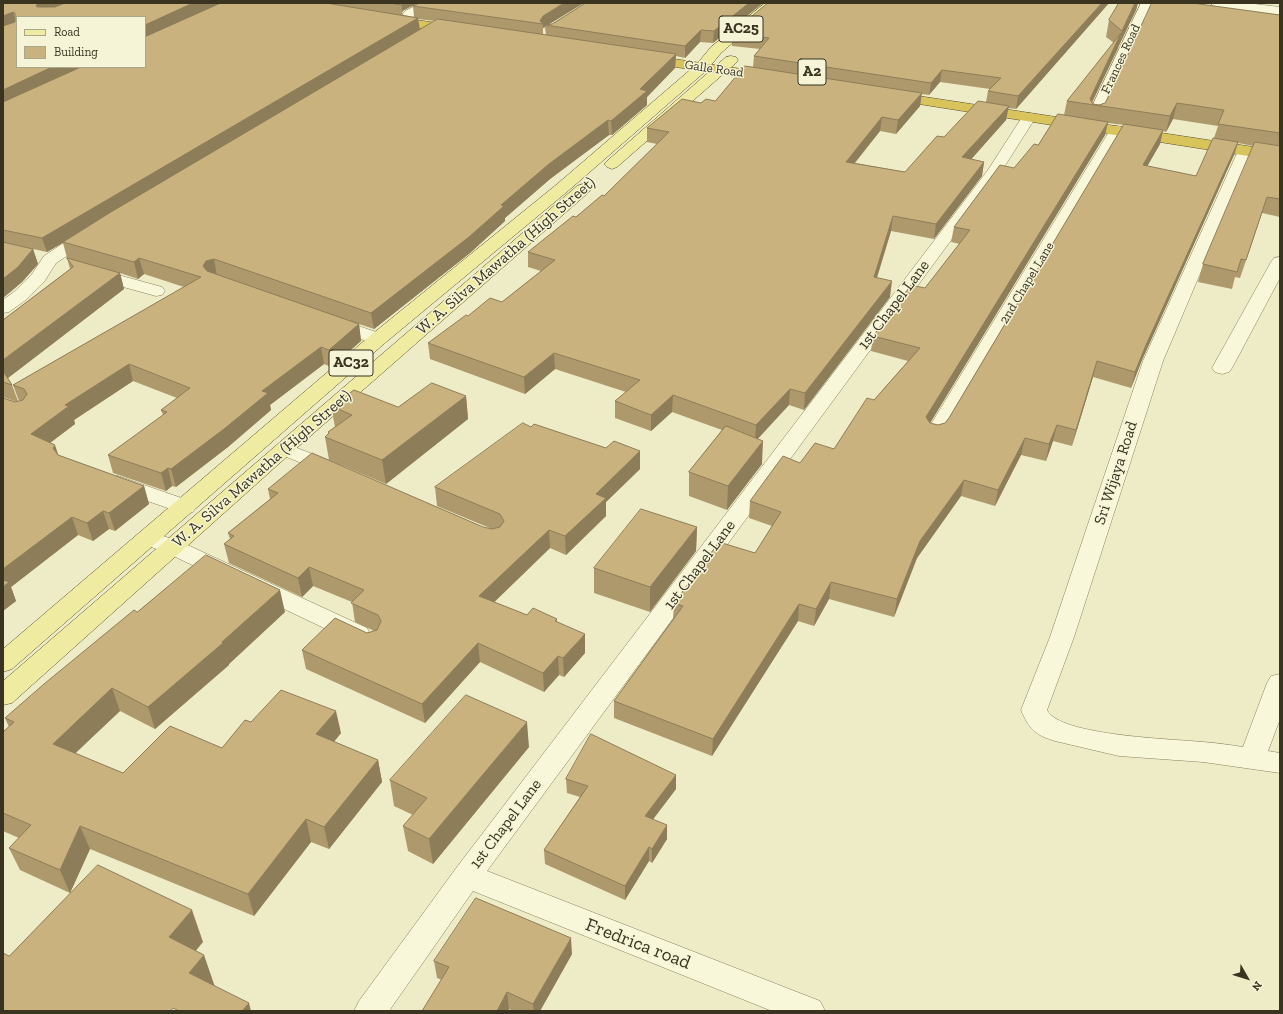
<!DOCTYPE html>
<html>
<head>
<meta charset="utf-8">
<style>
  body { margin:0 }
  #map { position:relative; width:1283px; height:1014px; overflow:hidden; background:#edecc7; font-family:"Zilla Slab",serif }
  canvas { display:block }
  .frame { position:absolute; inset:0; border:4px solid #393320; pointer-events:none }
  .legend { position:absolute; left:16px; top:16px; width:130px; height:52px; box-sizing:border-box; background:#f5f4d6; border:1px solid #aaa78d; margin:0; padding:5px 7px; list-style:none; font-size:12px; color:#393320 }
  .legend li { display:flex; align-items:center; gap:8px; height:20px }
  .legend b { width:20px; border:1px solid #aaa78d }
  .north { position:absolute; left:1227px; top:958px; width:40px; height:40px; -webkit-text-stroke:3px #f5f4d6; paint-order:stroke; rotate:129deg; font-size:11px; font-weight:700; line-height:16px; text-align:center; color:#393320 }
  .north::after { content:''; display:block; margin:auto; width:14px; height:18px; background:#393320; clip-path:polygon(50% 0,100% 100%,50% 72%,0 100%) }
</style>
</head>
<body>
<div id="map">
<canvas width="1283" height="1014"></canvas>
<div class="frame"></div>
<ul class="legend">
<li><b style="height:5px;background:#efeba0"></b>Road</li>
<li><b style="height:11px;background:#cab27e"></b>Building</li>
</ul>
<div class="north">N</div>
</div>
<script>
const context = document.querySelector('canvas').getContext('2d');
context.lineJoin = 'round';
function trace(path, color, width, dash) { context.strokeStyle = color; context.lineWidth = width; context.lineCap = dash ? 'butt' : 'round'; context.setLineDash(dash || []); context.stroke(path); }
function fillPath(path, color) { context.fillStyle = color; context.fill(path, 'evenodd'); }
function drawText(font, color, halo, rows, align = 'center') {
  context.font = font + ' "Zilla Slab",serif'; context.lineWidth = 3; context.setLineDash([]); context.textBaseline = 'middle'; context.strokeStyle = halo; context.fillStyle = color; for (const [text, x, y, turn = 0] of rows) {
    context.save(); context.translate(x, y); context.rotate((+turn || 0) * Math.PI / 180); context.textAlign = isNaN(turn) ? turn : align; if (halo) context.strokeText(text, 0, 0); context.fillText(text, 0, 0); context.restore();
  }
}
const street = new Path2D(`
  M421,3H436L434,6L413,17H405L403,14L405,11Z
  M1141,3H1153L1102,115L1100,118L1095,119L1090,118L1088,115Z
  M1211,3H1246L1280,7V15L1217,7L1213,6Z
  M1029,113L1034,114L1036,117L999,175L487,871L820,1001L825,1011H772L473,891L389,1011H354L359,1001L457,867L988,170L1024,114Z
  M1117,126L1122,127L1124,130L945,434L942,438L935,440L928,438L925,434L1110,130L1112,127Z
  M1245,147L1250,148L1252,151L1163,361L1074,637L1047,710C1059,736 1174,739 1203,742C1217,743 1230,745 1243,747L1267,683L1271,676L1280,674V719L1268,751L1280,753V773L1203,762L1119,756L1055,741C1035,735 1029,729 1021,710L1050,637L1143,361L1238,151L1240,148Z
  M89,229L95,230L97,234L95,238L56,263L44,282L27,299L9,312L3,313V300L15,291L32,274L44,256L83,230Z
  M1280,257V278L1232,368L1229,372L1222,374L1215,372L1212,368L1271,262L1274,258Z
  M93,268L162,287L165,291L162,295L156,296L87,277L84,273L87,269Z
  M332,317L385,335L387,339L385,343L378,345L326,327L323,323L326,319Z
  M284,443L341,465L344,470L341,475L333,476L277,453L274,449L277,445Z
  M118,476L193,502L196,507L193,512L185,514L110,488L107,483L110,478Z
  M148,531L181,542L367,628L370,634L367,640L358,643L349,640L165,552L140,543L137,538L140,533Z`);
const primary = new Path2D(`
  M765,3H778L721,53L707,70L568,191L385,343L12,669L3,672V649L371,335L556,185L697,64L711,47Z
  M731,56L736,57L738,60L736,63L617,167L612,169L607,167L604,164L607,161L726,57Z
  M583,184L589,186L591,189L589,192L291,453L12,703L3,705V681L577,186Z`);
const highway = new Path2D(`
  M390,16L457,26L461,27L463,30L461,33L457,34L386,23L384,20L386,17Z
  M647,55L769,73L774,74L776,77L774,80L769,81L642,62L640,59L642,56Z
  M892,92L1280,151V161L887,99L885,96L887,93Z`);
const wall = new Path2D(`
  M3,3H418L404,10L402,12L403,15L414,17L413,6L549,24H552L586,3H763L713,43L700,42L685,58L676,56L675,68L647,97V105L612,135H609L550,179L505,218V221L470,253L374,329L353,322L359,324L361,341L331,367L324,364L270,405L271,410L228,447L176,487L172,486L166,491L113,473L108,455L163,415L161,410L177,398L133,381L74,420L75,424L50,443L58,455L144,486L149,504L115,531L109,529L93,541L78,535L11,587L16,601L3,611V398L15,402H17L3,397V320L70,269L63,243L47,252L33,249L38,264L22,282L3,298ZM145,17V67H17ZM418,19L435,21L386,50ZM545,27L546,35H543V28ZM120,273L138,279L144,274L184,287L13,385L19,401H18L12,385L8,378L124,289Z
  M768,3H1109L1016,109L1008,108L1006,120L971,159L984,162L982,176L934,239L891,231L877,278L890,297L804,410L789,405L757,438L762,464L727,510L689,496V472L722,430L672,412L651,431L615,418V401L626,392L555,369L525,394L430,359L428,343L468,316L502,302L541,271L528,267V252L604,196L657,144L647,142V128L701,103L715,101L753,67L754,56L760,49L732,46V33ZM940,82L990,89L988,91L986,102L944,137L905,172L855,163L880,131L896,134L920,106L921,94L929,95Z
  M1119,3H1138L1136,10L1092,103L1093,104L1099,105L1105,103L1280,15V217L1262,213L1240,278L1235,277L1232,289L1198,282L1203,264L1254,146L1238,143L1234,155L1142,360L1131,388L1093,377L1072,446L1053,441L1046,461L1021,455L995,506L961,496L917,558L894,617L829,599L814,626L798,621L712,756L614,718V701L673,619L674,603L755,553L772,526L749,518L750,501L800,463L834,449L874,400L908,361L871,351L873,336L925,288L960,244L951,242L954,227L1038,145L1064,115L1067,101L1114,43L1106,37L1109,20ZM1173,119L1218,126L1214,138L1196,176L1147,166L1160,144L1163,131L1166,132ZM1108,123L1124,125L949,418L945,423L938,425L930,423L1105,135Z
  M466,396L468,419L386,484L329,460L325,437L328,434V432L335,427L331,406L398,407Z
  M531,427L606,448L640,451V469L606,502V516L566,555L550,548L494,602L527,615L557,619V622L585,653L564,677L559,675L544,692L480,662L425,723L306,669L302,650L374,631L355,622L352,602L313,586L302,597L229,563L224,544L230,539L228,533L270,499L268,489L492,529L437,506L435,487Z
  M697,527L696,551L650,612L594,593V568Z
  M137,612H285L229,664V665L155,729L120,711L75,753L123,773L222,748L251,722L341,733L334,742L378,760L382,782L329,849L311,842L254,916L90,849L70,893L20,870L9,848L19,838L3,831V732L9,727L5,718Z
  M529,747L433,864L408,851L403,826L413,815L394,806L390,780Z
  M676,775V789L653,819L667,839L652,863L649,861L625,900L545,864L544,850L580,797L567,793L566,779Z
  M572,954L540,1011H513L509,1009L508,1011H422L442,980L437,978L434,961Z`);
const shadedWall = new Path2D(`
  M38,3H67L42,13L36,6Z
  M193,3H220L145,38V25Z
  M401,3H418L404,10L402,12V5Z
  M564,3H584L548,25H545V27L543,28V24L540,21L543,16Z
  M749,3H763L713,43L714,31Z
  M1102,3H1109L1016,109L1018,96Z
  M1135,3H1138L1136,10L1118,47L1122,31Z
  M13,12L16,24L3,29V16Z
  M418,18L420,30L47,252L42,238Z
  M701,30L700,42L685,58V46Z
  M1121,33L1118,48L1091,104L1090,99Z
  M676,54L675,68L647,97V105L612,135L611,121L640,89Z
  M52,67H82L3,104V90Z
  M942,70L940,82L929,95L931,83Z
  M922,93L920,106L896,134L898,120Z
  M1177,103L1173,119L1166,132L1170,116Z
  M1009,106L1006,120L960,172L962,157Z
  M882,117L880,131L844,176L846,162Z
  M608,120L609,135L550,179L505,218V221L470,253L374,329L371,313L501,205L549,164Z
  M1108,122L1105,135L924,433L926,417Z
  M1163,130L1160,144L1140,179L1143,165Z
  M1238,142L1234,155L1142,360L1131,388L1135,372L1146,345Z
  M984,162L982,176L934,239L936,224Z
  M1267,197L1262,213L1240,278Z
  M893,216L891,231L872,293L874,277Z
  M33,249L38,264L22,282L3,298V279Z
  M139,258L144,274L138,279L134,262Z
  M214,259L217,276L206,282L203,266L206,261Z
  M120,273L124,289L4,381L3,378V360Z
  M892,281L890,297L804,410L805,393Z
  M359,324L361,341L331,367L329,350Z
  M321,347L324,364L270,405L271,410L228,447L176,487L171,469L262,391Z
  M554,353L555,369L525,394L524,377Z
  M1097,361L1093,377L1072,446L1076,430Z
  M129,364L133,381L74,420L75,424L38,452L31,434L65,405Z
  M790,389L789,405L755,442L756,425Z
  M673,395L672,412L651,431V415Z
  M466,396L468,419L386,484L382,460Z
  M1057,425L1053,441L1046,461L1049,444Z
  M1025,438L1021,455L995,506L998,490Z
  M763,441L762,464L727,510L728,486Z
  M55,445L61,463L53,448Z
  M640,451V469L606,502V516L566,555L565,536L596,494Z
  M168,468L172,486L166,491L161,473Z
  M964,480L961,496L917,558L894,617L897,599L920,541Z
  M144,486L149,504L115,531L109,513Z
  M103,511L109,529L93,541L87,523Z
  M72,517L78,535L11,587L16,601L3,611V569Z
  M697,527L696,551L650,612V587Z
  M549,530L550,548L481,615L479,596Z
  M309,567L313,586L302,597L298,578Z
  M831,582L829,599L814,626L816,609Z
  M280,590L285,612L229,664V665L155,729L148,707L222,642Z
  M799,604L798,621L712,756L713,739Z
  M585,634V653L564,677L563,658Z
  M478,643L480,662L425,723L422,704Z
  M558,656L559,675L544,692L543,673Z
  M112,688L120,711L62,766L53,744Z
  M336,711L341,733L321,757L316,734Z
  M527,722L529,747L433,864L429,839Z
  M378,760L382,782L329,849L324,827Z
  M676,775V789L645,830V816Z
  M306,819L311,842L254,916L248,894Z
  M667,825V839L652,863V849Z
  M80,826L90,849L70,893L60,870Z
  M649,847V861L625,900V886Z
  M192,910L203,942L181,969L169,937Z
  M571,938L572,954L540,1011H534L533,1004Z
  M204,955L215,987L189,973Z
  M507,992L509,1009L508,1011H497Z
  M249,1003L251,1011H242Z`);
const building = new Path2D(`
  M3,3H38L36,6L38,7H55L65,3H193L145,25V17H17V67H52L3,90V26L15,22V13L13,12L3,16Z
  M221,3H326L418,18L42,238L3,230V102L81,67H145V37Z
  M391,3H401L402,5Z
  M420,3H564L543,16L540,21L543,24L413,6Z
  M586,3H749L714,31L701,30L685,46L545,25L552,24Z
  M768,3H1102L1018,96L988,91L1001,78L942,70L931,83L754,56L769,38L732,33Z
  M1119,3H1135L1122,31L1109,20Z
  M1152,3H1192L1280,15V133L1218,124L1224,110L1177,103L1170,116L1067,101L1121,33L1090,99L1093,104L1099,105L1105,103Z
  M438,19L676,54L640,89L647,91L611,121L608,120L549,164L501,205L504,206L469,237L371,313L214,259L206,261L203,266L207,271L359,324L329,350L321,347L262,391L268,393L224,429L171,469L168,468L161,473L108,455L167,412L161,410L190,388L129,364L65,405L69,406L31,434L55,445L53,448L58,455L144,486L109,513L103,511L87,523L72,517L3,569V398L15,402L23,400L27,394L24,389L13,385L201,277L139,258L134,262L63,242L111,212Z
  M745,66L922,93L898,120L882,117L846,162L905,172L937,136L944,137L978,101L1009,106L962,157L984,162L936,224L893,216L874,277L892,281L805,393L790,389L756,425L673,395L651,415L615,401L640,380L554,353L524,377L428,343L466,315L468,316L490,298L502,302L555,260L528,252L573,216L576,217L602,195L604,196L669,132L647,128L682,99L701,103L706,99L715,101Z
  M1058,114L1108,122L926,417L930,423L938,425L945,423L949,418L1124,124L1163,130L1143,165L1196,176L1213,138L1238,142L1146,345L1135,372L1097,361L1076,430L1057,425L1049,444L1025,438L998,490L964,480L920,541L897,599L831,582L816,609L799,604L713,739L614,701L683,606L674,603L719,542L755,553L781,512L750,501L783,456L800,463L815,443L834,449L867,398L874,400L920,348L873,336L911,285L925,288L970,230L954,227L1000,165L1014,168L1034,144L1038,145Z
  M1255,142L1280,146V199L1267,197L1246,260L1241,259L1237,272L1203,264Z
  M3,242L33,249L18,267L3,279Z
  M67,258L120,273L3,360V320L73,267Z
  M3,371L12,385L3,382Z
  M432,383L466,396L382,460L325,437L329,433L328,432L352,415L331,406L354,390L398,407Z
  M523,423L531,427L534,424L606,448L614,441L640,451L596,494L606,498L565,536L549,530L479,596L527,615L533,608L557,619L555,621L585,634L563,658L558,656L543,673L478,643L422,704L302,650L335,618L367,633L377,630L381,621L378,615L351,603L364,590L309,567L298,578L224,544L234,536L228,533L278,493L268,489L312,453L483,527L492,529L500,527L504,521L500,514L435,487Z
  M726,426L763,441L728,486L689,472Z
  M641,509L697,527L650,587L594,568Z
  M206,555L280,590L222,642L223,643L148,707L112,688L53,744L123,773L170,726L222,748L245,720L251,722L281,690L336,711L316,734L378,760L324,827L306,819L248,894L80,826L60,870L9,848L31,825L3,813V732L14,722L5,718L44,684L134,610L137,612Z
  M3,580L9,582L3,587Z
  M466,695L527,722L429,839L403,826L427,798L390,780Z
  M591,734L676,775L645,816L667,825L652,849L649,847L625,886L544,850L588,786L566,779Z
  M98,865L192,910L169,937L204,955L189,973L249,1003L242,1011H179L173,1008L171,1011H3V953L9,956Z
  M476,898L571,938L533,1004L507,992L497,1011H422L449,967L434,961Z`);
const farStreetnames = [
  ["Frances Road",1121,59,-65],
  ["Galle Road",714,69,8],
  ["2nd Chapel Lane",1027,283,-59]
];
const shields = [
  [741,29,44],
  [812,72,28],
  [351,363,44]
];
const shieldNames = [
  ["AC25",741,29],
  ["A2",812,72],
  ["AC32",351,363]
];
const streetNames = [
  ["W. A. Silva Mawatha (High Street)",506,256,-41],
  ["1st Chapel Lane",894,305,-53],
  ["W. A. Silva Mawatha (High Street)",262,469,-41],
  ["Sri Wijaya Road",1116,473,-72],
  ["1st Chapel Lane",700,565,-53],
  ["1st Chapel Lane",506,824,-53]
];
const nearStreetnames = [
  ["Fredrica road",638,944,21]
];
trace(street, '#887f5d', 1);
trace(primary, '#564c31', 1);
trace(highway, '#564c31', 1);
fillPath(street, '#f8f7da');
fillPath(primary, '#efeba0');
fillPath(highway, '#d9c35b');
fillPath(wall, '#ae996c');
fillPath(shadedWall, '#8d7d58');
fillPath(building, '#cab27e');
trace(building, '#8d7d58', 1);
drawText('13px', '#393320', '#f5f4d6', farStreetnames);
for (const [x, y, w] of shields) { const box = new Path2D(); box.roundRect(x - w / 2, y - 13, w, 26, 3); context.fillStyle = '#f5f4d6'; context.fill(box); trace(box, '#393320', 1); }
drawText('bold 15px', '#393320', null, shieldNames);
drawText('16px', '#393320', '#f5f4d6', streetNames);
drawText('19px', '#393320', '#f5f4d6', nearStreetnames);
</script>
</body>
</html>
